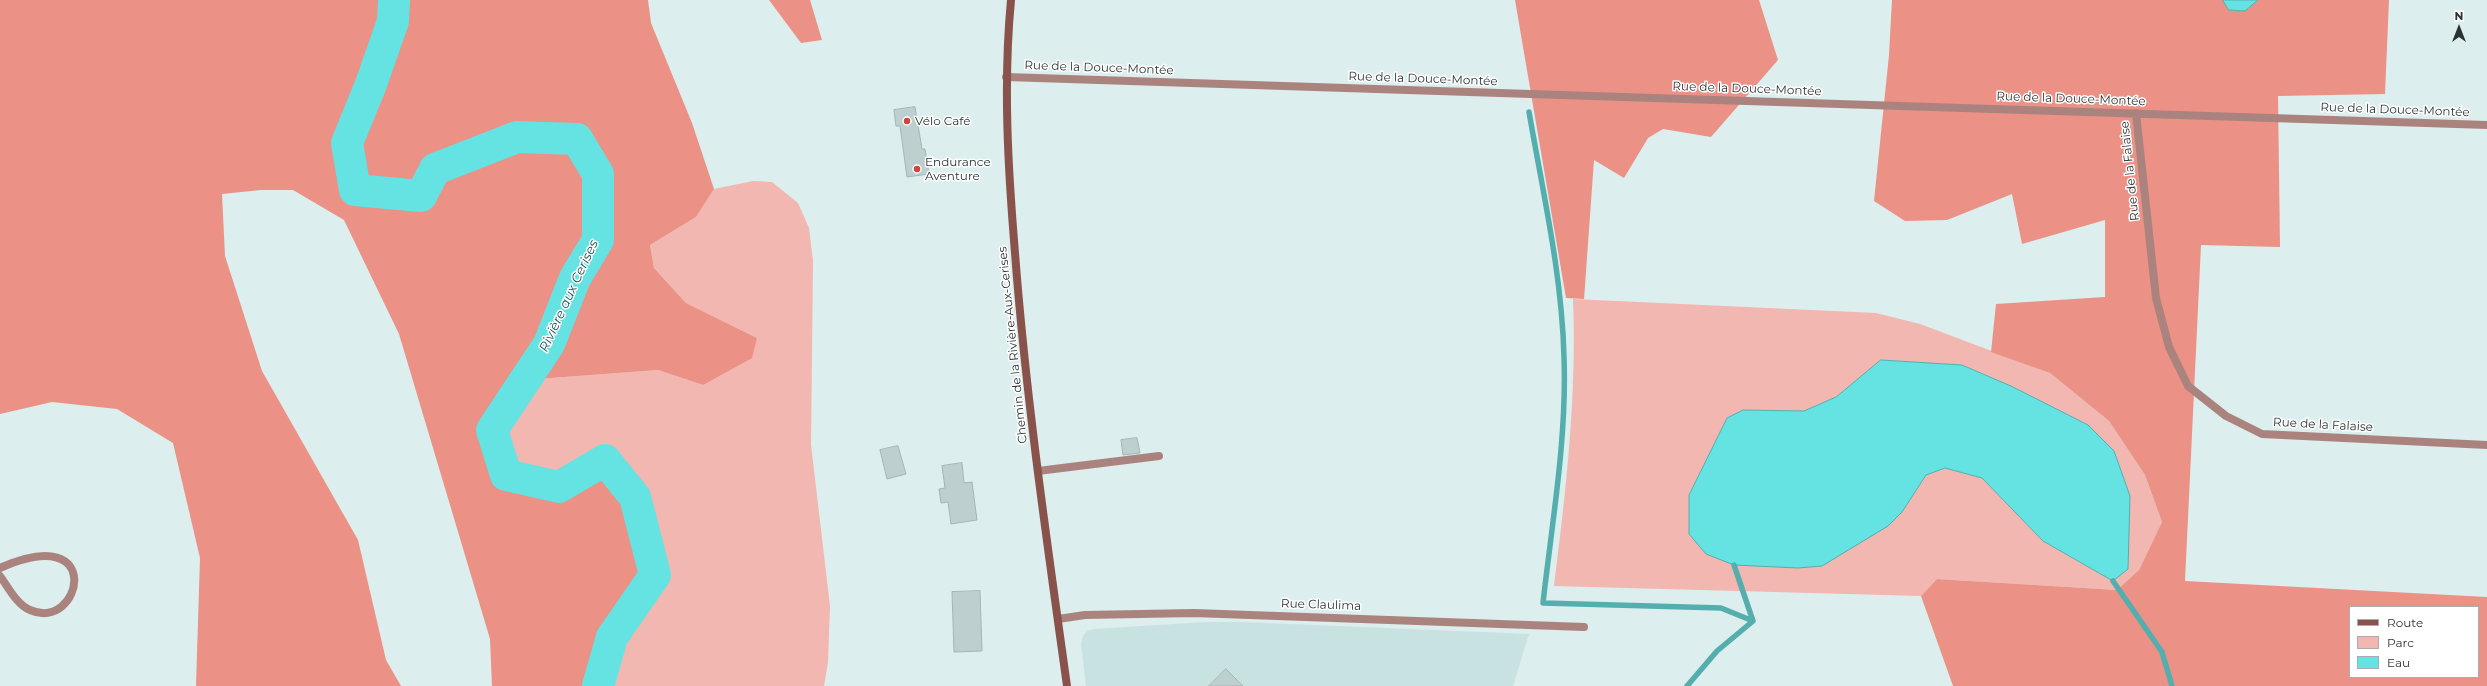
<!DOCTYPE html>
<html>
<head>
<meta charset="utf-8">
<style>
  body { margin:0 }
  #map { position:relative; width:2487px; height:686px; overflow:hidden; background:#dceeed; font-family:Montserrat,sans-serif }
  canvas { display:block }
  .legend { position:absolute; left:2349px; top:606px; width:130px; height:72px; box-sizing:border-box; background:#fff; border:1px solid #aaadad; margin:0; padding:5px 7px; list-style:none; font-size:12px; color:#2b3232 }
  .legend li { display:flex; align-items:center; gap:8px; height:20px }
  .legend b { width:20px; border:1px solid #aaadad }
  .north { position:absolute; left:2439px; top:8px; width:40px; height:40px; -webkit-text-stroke:3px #fff; paint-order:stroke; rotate:0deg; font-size:11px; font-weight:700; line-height:16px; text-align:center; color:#2b3232 }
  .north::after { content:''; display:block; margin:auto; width:14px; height:18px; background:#2b3232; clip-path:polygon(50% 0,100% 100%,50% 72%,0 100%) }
</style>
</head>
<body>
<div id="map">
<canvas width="2487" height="686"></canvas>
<ul class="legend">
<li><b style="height:5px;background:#89524b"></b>Route</li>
<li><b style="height:11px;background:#f1b7b0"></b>Parc</li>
<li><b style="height:11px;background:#65e3e2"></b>Eau</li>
</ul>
<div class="north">N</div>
</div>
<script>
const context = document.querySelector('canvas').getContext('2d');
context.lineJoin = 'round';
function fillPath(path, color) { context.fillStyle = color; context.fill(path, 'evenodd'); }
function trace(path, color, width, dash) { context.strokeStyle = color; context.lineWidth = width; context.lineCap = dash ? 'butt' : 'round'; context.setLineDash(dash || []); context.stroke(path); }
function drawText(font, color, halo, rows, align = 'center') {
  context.font = font + ' Montserrat,sans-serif'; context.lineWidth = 3; context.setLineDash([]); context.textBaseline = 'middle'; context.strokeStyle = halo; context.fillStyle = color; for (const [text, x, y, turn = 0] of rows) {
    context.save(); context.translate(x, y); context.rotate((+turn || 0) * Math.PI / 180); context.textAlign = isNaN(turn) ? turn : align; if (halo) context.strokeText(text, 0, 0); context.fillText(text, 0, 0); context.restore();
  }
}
const built = new Path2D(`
  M1206,622H1240L1529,634L1513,686H1086L1081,644L1083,636L1087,631L1094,629Z`);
const green = new Path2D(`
  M753,181L772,182L798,203L809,228L813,261L811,445L830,606L828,662L824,686H598L612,637L655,575L605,460L559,487L506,475L492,430L525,380L658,370L703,385L757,338L686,303L654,268L650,245L696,217L714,189Z
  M1573,299L1876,313L1920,324L2050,373L2109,421L2145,475L2162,522L2139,570L2117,590L1937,579L1921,596L1554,586C1566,491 1577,395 1573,299ZM1881,360L1962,365L2013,387L2088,425L2114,451L2128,568L2113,581L2043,541L1982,478L1945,468L1926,475L1902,512L1689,495L1727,418L1744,410L1804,411L1836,397Z`);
const forest = new Path2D(`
  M0,0H648L651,23L692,123L714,189L696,217L650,245L654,268L686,303L757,338L752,358L703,385L658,370L525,380L492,430L506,475L559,487L605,460L635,497L655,575L612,637L598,686H492L490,639L399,334L344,220L293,190H261L222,194L225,256L262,371L358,540L386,660L401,686H196L200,558L173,443L117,409L52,402L0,414Z
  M769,0H810L822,40L801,43Z
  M1515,0H1759L1778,60L1711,137L1663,129L1648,138L1624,178L1594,160L1584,299L1566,298Z
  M1892,0H2223L2229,10L2245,11L2258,0H2389L2385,94L2278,96L2280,247L2201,245L2185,581L2487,597V686H1953L1921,596L1937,579L2117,590L2139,570L2162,522L2145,475L2109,421L2050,373L1991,352L1996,304L2105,297V220L2022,244L2012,194L1947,220L1905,221L1874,201L1889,55ZM2350,607H2478V677H2350Z`);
const water = new Path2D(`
  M2223,0H2258L2245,11L2229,10Z
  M1881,360L1962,365L2013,387L2088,425L2114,451L2130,496L2128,569L2113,581L2043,541L1982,478L1945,468L1926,475L1902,512L1888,526L1822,566L1798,568L1734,565L1706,554L1689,534V495L1727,418L1743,410L1804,411L1836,397Z`);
const stream = new Path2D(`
  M1529,112C1543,193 1562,275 1564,357C1567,439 1552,522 1543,603L1721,608L1753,621
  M2113,581L2162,652L2172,686
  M1687,686L1717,651L1753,621L1734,565`);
const river = new Path2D(`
  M394,0L393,21L371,84L347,143L355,190L421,196L435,169L517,137L577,139L598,174V240L575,278L549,344L492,430L506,475L559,487L605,460L635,497L655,575L612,637L598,686`);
const building = new Path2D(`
  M915,107L922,149H925L929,174L907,177L900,126H896L894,110Z
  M1137,438L1140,453L1123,455L1121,440Z
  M898,446L906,474L887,479L880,450Z
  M962,463L964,483L972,482L977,520L951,524L948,502L941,503L939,489L945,488L942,466Z
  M980,591L982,651L954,652L952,592Z
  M1226,669L1243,686H1209Z`);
const service = new Path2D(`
  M1038,471L1159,456`);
const minor = new Path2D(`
  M1006,77L2487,125
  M2136,113L2156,298L2169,347L2188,386L2226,416L2262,434L2487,445
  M0,568C107,520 81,633 30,610C17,605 8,587 0,576
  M1058,619L1085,615L1194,613L1584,627`);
const secondary = new Path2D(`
  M1011,0C1003,84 1008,168 1015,253C1026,398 1047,542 1067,686`);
const markers = [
  [907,121,4,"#d2443d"],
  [917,169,4,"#d2443d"]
];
const streetNames = [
  ["Rue de la Douce-Montée",1099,68,2],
  ["Rue de la Douce-Montée",1423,79,2],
  ["Rue de la Douce-Montée",1747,89,2],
  ["Rue de la Douce-Montée",2071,99,2],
  ["Rue de la Douce-Montée",2395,110,2],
  ["Rue de la Falaise",2130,171,-96],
  ["Chemin de la Rivière-Aux-Cerises",1013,345,-96],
  ["Rue de la Falaise",2323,425,3],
  ["Rue Claulima",1321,605,2]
];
const poiNames = [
  ["Vélo Café",915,121],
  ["Endurance",925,162],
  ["Aventure",925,176]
];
const waterNames = [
  ["Rivière aux Cerises",569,296,-65]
];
fillPath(built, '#c7e2e1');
fillPath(green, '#f1b7b0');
fillPath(forest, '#eb9186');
fillPath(water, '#65e3e2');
trace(water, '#54aead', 1);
trace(stream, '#54aead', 5.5);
trace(river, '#65e3e2', 32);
fillPath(building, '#becfcf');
trace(building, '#a4b5b5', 1);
trace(service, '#ab837e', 8);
trace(minor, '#ab837e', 8);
trace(secondary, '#89524b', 8);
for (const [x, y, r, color] of markers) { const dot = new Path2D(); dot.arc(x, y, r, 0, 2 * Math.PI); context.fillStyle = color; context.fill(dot); trace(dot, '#fff', 1.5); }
drawText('12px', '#2b3232', '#fff', streetNames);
drawText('12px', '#2b3232', '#fff', poiNames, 'left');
drawText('italic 13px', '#195050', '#fff', waterNames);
</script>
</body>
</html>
